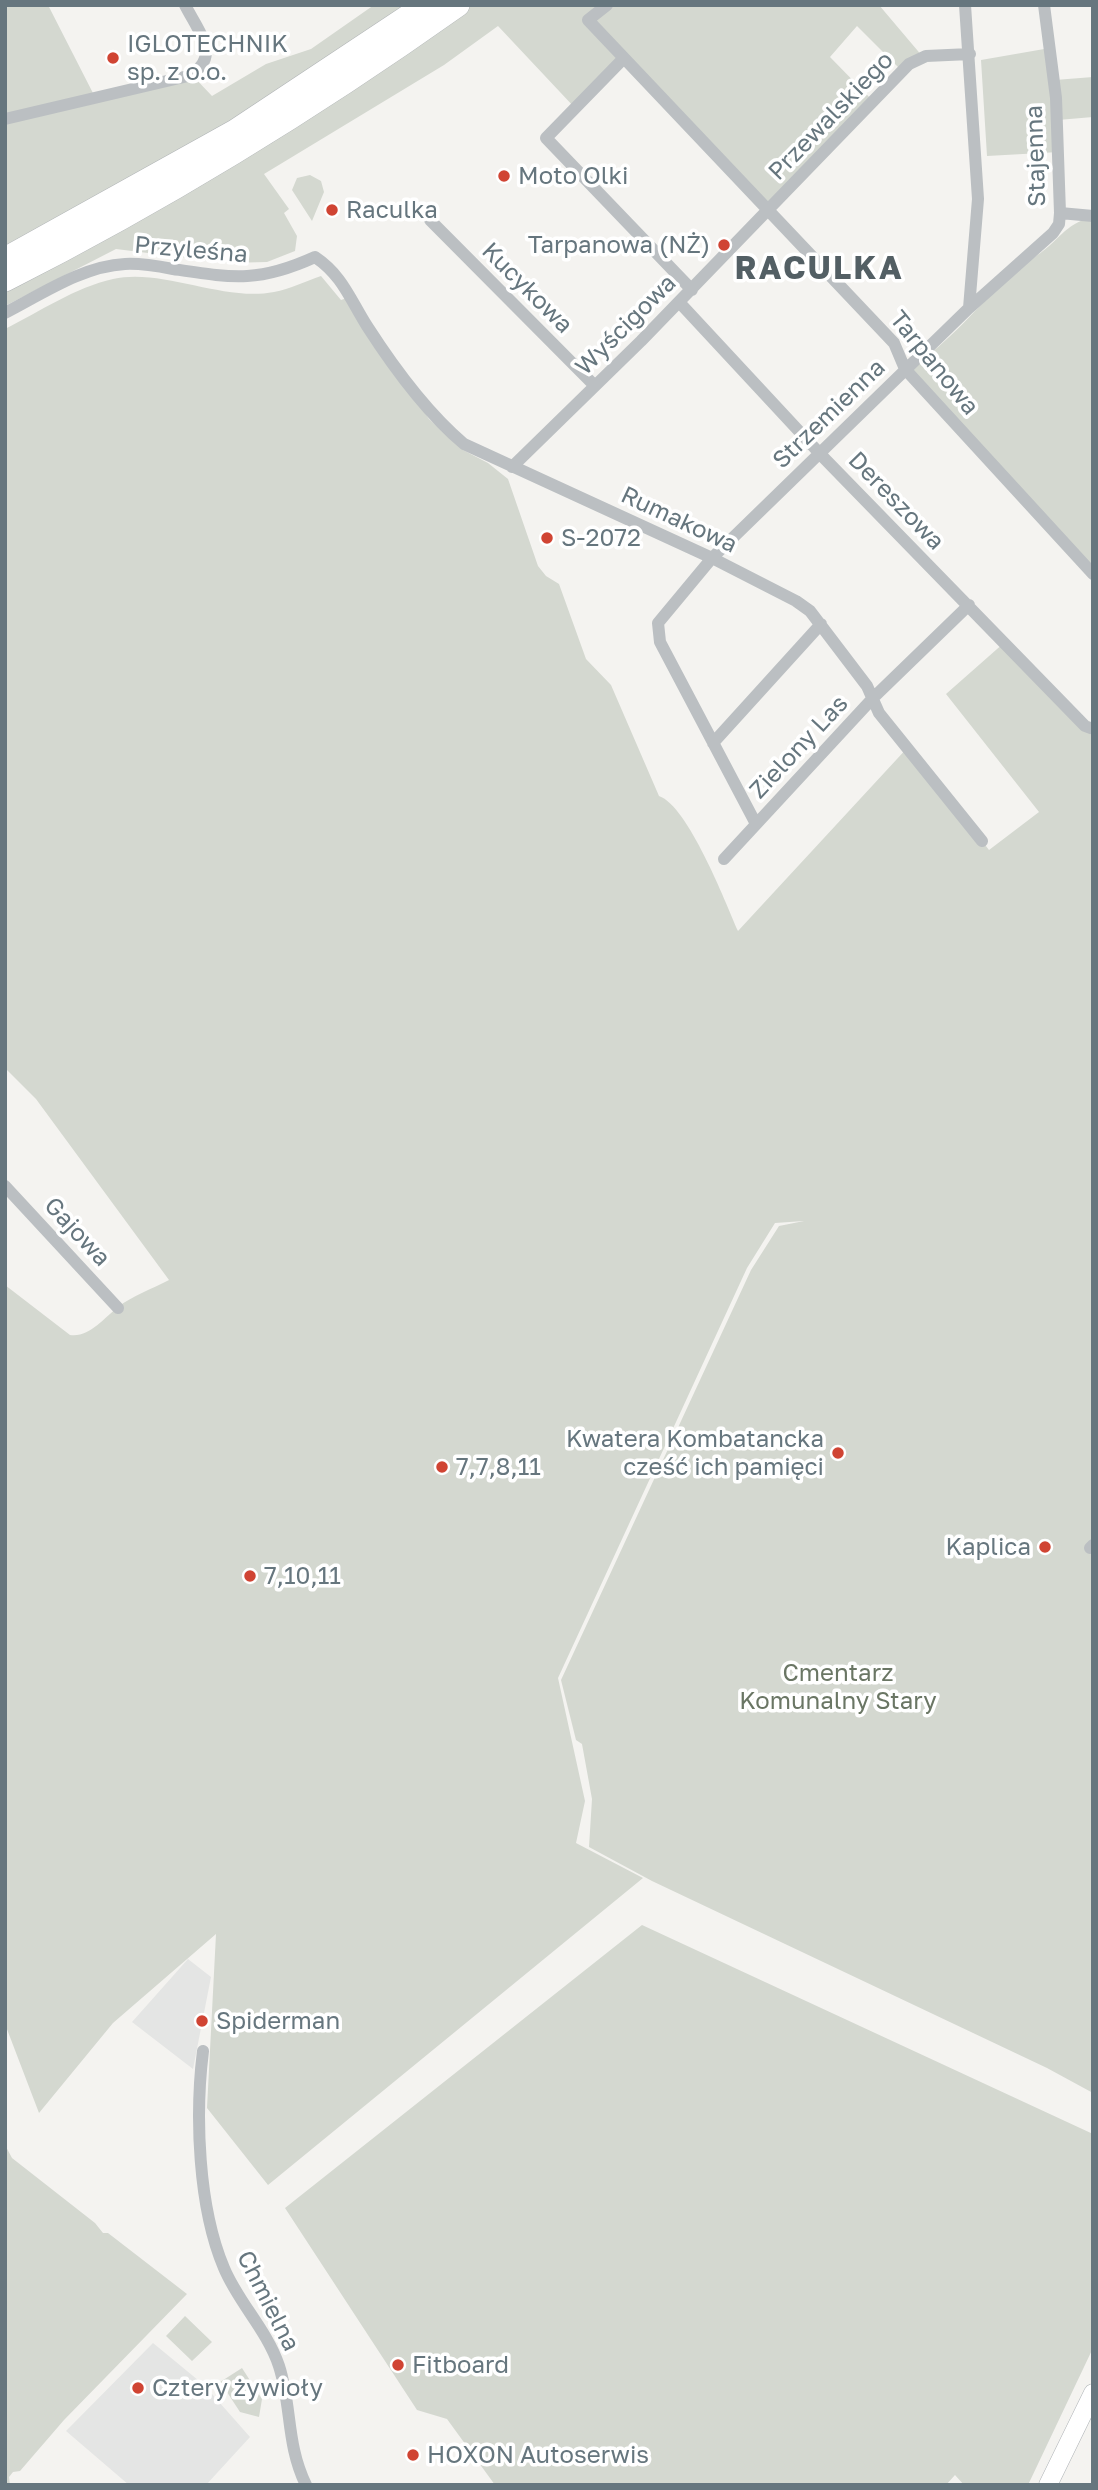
<!DOCTYPE html>
<html>
<head>
<meta charset="utf-8">
<style>
  body { margin:0 }
  #map { position:relative; width:1098px; height:2490px; overflow:hidden; background:#f4f3f0; font-family:"Golos Text",sans-serif }
  canvas { display:block }
  .frame { position:absolute; inset:0; border:7px solid #66767e; pointer-events:none }
</style>
</head>
<body>
<div id="map">
<canvas width="1098" height="2490"></canvas>
<div class="frame"></div>
</div>
<script>
const context = document.querySelector('canvas').getContext('2d');
context.lineJoin = 'round';
function fillPath(path, color) { context.fillStyle = color; context.fill(path, 'evenodd'); }
function trace(path, color, width, dash) { context.strokeStyle = color; context.lineWidth = width; context.lineCap = dash ? 'butt' : 'round'; context.setLineDash(dash || []); context.stroke(path); }
function drawText(font, color, halo, rows, align = 'center') {
  context.font = font + ' "Golos Text",sans-serif'; context.lineWidth = 7; context.setLineDash([]); context.textBaseline = 'middle'; context.strokeStyle = halo; context.fillStyle = color; for (const [text, x, y, turn = 0] of rows) {
    context.save(); context.translate(x, y); context.rotate((+turn || 0) * Math.PI / 180); context.textAlign = isNaN(turn) ? turn : align; if (halo) context.strokeText(text, 0, 0); context.fillText(text, 0, 0); context.restore();
  }
}
const built = new Path2D(`
  M188,1959L211,1977L193,2069L132,2022Z
  M153,2343L204,2385L250,2437L206,2485H129L66,2431Z`);
const green = new Path2D(`
  M5,5H48L96,99L192,75L212,96L266,64L311,49L374,5H879L923,57L903,72L857,26L830,57L875,103L771,213L624,60L575,108L498,26L444,65L264,174L289,209L284,213L297,236L295,251L267,262L228,263L116,249L5,306Z
  M1050,48L1055,80L1093,77V117L1058,120L1059,152L987,156L981,60Z
  M310,175L321,181L324,192L312,221L292,190L297,178Z
  M1093,216V570L910,368C950,343 979,304 1014,272C1025,262 1038,256 1049,246C1067,230 1068,225 1093,216Z
  M321,276L341,300L347,298L429,419L463,450L488,463L508,479L538,566L546,576L559,584L586,659L611,685L659,796C688,806 725,901 738,931L909,746L989,850L1039,812L946,694L1005,642L1093,737V2093L1047,2068L652,1881L589,1847L592,1799L582,1744L576,1740L561,1680L751,1270L779,1226L804,1221L775,1223L747,1268L558,1678L585,1801L576,1843L643,1878L268,2185L207,2108L216,1934L113,2023L39,2113L5,2024V1285L70,1335C89,1338 104,1318 118,1307C132,1296 152,1289 169,1280L36,1099L5,1068V329C39,312 76,287 113,279C163,268 223,302 274,292C290,289 306,281 321,276Z
  M642,1925L1093,2134V2348L1028,2485H964L955,2475L946,2485H495L447,2419L417,2410L285,2208Z
  M5,2145L12,2158L95,2223L103,2233H108L187,2294L64,2420L20,2471L13,2472L9,2477L10,2485H5Z
  M185,2316L212,2342L192,2361L166,2336Z
  M242,2368L262,2399L259,2417L240,2412L223,2386L217,2384Z`);
const street = new Path2D(`
  M607,5L588,20L894,343L905,369L1093,574
  M965,5L978,199L969,308
  M623,59L546,138L692,290
  M5,119L188,76C223,58 198,31 185,5
  M1060,213L1093,216
  M430,220L595,386
  M679,302L823,457L1085,726L1093,729
  M5,313C42,294 83,266 125,264C141,263 157,266 173,269C233,278 258,283 315,257C342,275 350,299 367,326C394,368 426,412 464,444L712,558L796,601L810,611L867,686L879,713L982,841
  M512,467L641,341L909,64L926,56L970,54
  M713,743L821,624
  M756,824L660,642L658,623L712,558L969,308L1053,233L1059,224L1060,213L1056,98L1044,5
  M724,859L873,698L969,605
  M5,1186L118,1308
  M1090,1548L1093,1545
  M203,2051C195,2115 198,2207 224,2268C238,2302 267,2330 279,2366C292,2406 286,2444 306,2485`);
const secondary = new Path2D(`
  M1048,2485L1093,2393`);
const highway = new Path2D(`
  M5,259L235,131L425,5
  M5,280C163,200 313,108 458,5`);
const markers = [
  [113,58,7,"#d04433"],
  [504,176,7,"#d04433"],
  [332,210,7,"#d04433"],
  [724,245,7,"#d04433"],
  [547,538,7,"#d04433"],
  [838,1453,7,"#d04433"],
  [442,1467,7,"#d04433"],
  [1045,1547,7,"#d04433"],
  [250,1576,7,"#d04433"],
  [202,2021,7,"#d04433"],
  [398,2365,7,"#d04433"],
  [138,2388,7,"#d04433"],
  [413,2455,7,"#d04433"]
];
const poiNames = [
  ["IGLOTECHNIK",127,44],
  ["sp. z o.o.",127,72],
  ["Moto Olki",518,176],
  ["Raculka",346,210],
  ["Tarpanowa (NŻ)",710,245,"right"],
  ["S-2072",561,538],
  ["Kwatera Kombatancka",824,1439,"right"],
  ["cześć ich pamięci",824,1467,"right"],
  ["7,7,8,11",456,1467],
  ["Kaplica",1031,1547,"right"],
  ["7,10,11",264,1576],
  ["Spiderman",216,2021],
  ["Fitboard",412,2365],
  ["Cztery żywioły",152,2388],
  ["HOXON Autoserwis",427,2455]
];
const streetNames = [
  ["Przewalskiego",831,116,-46],
  ["Stajenna",1036,156,-92],
  ["Przyleśna",191,250,5],
  ["Kucykowa",527,288,45],
  ["Wyścigowa",626,325,-45],
  ["Tarpanowa",934,363,51],
  ["Strzemienna",829,414,-44],
  ["Dereszowa",896,501,46],
  ["Rumakowa",679,520,25],
  ["Zielony Las",799,747,-47],
  ["Gajowa",77,1232,47],
  ["Chmielna",268,2301,63]
];
const parkNames = [
  ["Cmentarz",838,1673],
  ["Komunalny Stary",838,1701]
];
const districtNames = [
  ["RACULKA",819,269]
];
fillPath(built, '#e4e5e4');
fillPath(green, '#d4d8d0');
trace(secondary, '#aeb3b6', 19);
trace(highway, '#afb3b5', 24);
trace(street, '#bbbfc2', 12);
trace(secondary, '#fff', 18);
trace(highway, '#fff', 23);
for (const [x, y, r, color] of markers) { const dot = new Path2D(); dot.arc(x, y, r, 0, 2 * Math.PI); context.fillStyle = color; context.fill(dot); trace(dot, '#fff', 2.5); }
drawText('24px', '#66767e', '#fff', poiNames, 'left');
drawText('24px', '#66767e', '#fff', streetNames);
drawText('24px', '#6a7664', '#fff', parkNames);
context.letterSpacing = '2px';
drawText('bold 32px', '#535f64', '#fff', districtNames);
context.letterSpacing = '0px';
</script>
</body>
</html>
